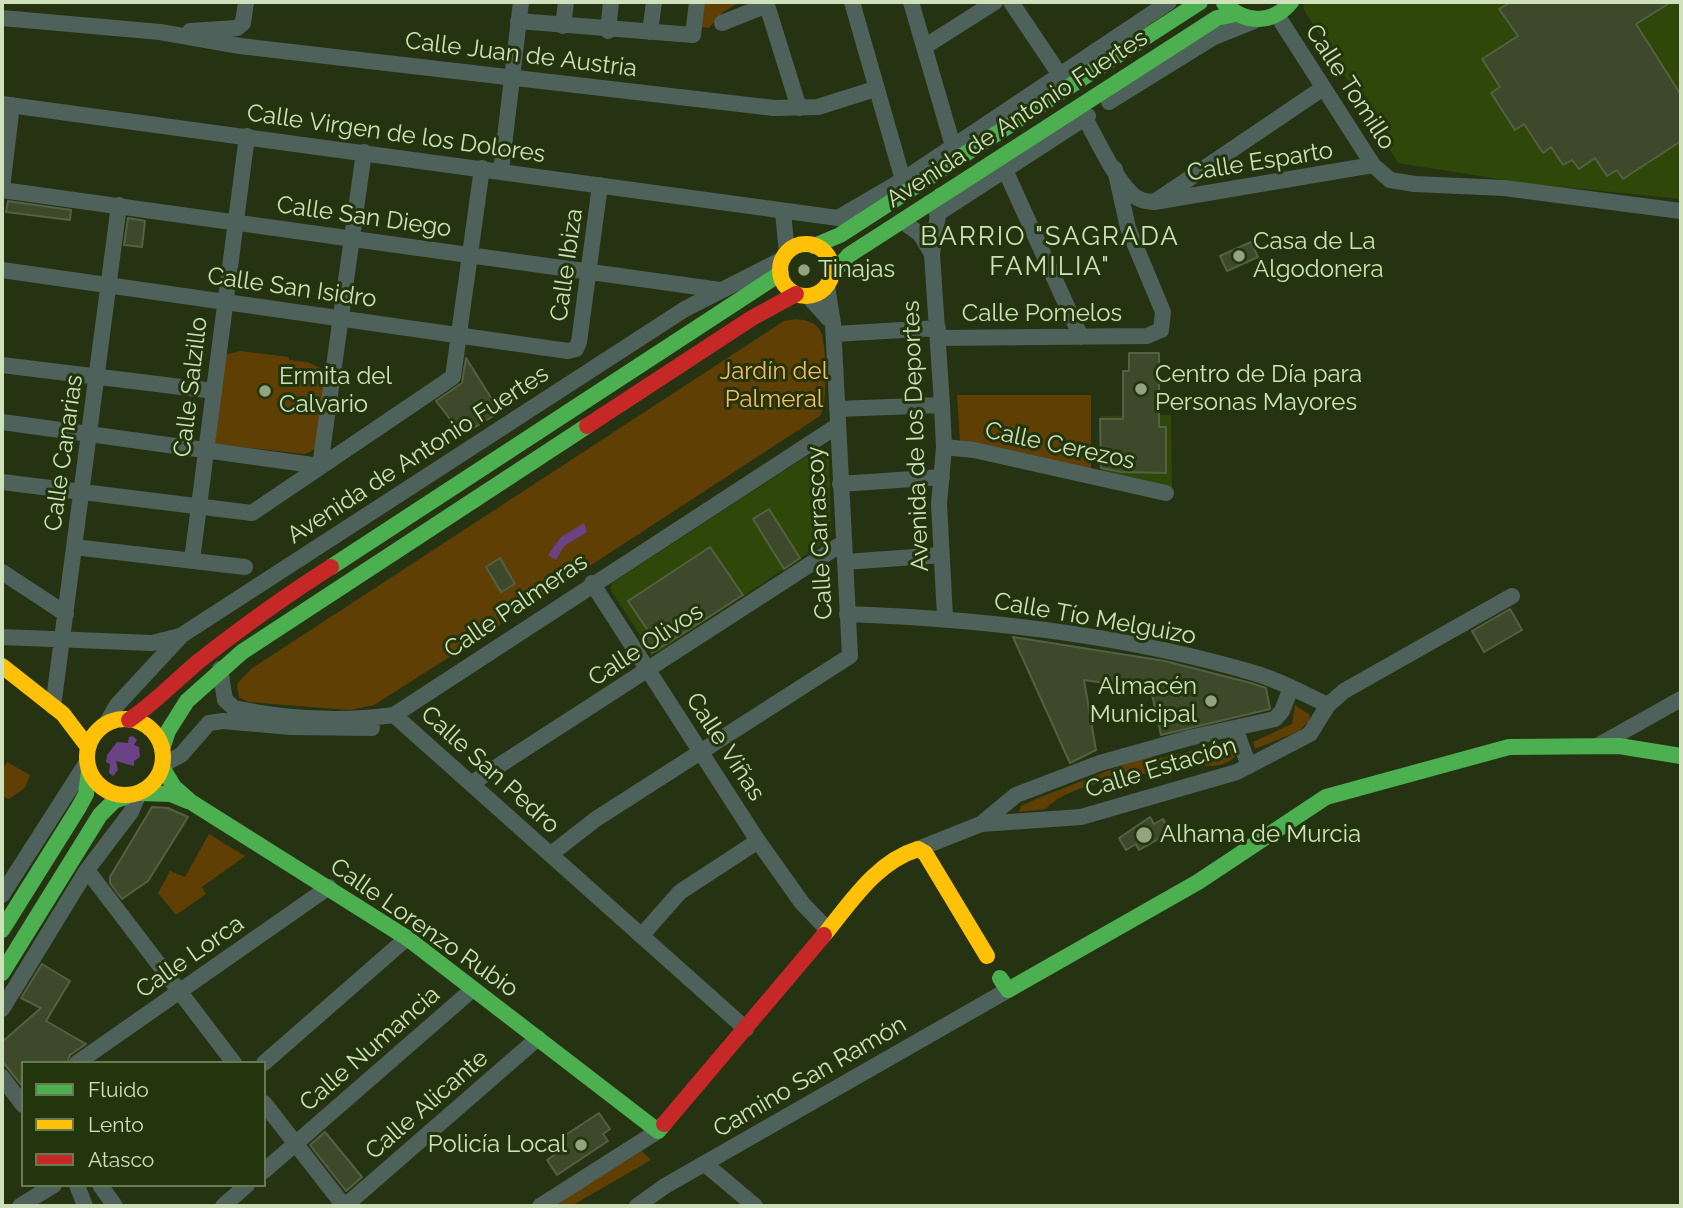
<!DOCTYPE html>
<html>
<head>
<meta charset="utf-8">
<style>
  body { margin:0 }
  #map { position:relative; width:1683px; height:1208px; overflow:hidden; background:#263312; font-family:Raleway,sans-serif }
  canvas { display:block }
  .frame { position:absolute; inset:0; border:4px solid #cee1bb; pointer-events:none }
  .legend { position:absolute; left:21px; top:1061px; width:245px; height:126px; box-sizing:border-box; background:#23350d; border:2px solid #677a53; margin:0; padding:9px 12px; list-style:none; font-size:21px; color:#cee1bb }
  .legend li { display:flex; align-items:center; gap:14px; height:35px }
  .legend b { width:35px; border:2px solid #677a53 }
</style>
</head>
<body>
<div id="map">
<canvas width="1683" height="1208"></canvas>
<div class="frame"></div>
<ul class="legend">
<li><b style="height:9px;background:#4caf50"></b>Fluido</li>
<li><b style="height:9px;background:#ffc107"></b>Lento</li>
<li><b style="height:9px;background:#c62828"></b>Atasco</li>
</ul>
</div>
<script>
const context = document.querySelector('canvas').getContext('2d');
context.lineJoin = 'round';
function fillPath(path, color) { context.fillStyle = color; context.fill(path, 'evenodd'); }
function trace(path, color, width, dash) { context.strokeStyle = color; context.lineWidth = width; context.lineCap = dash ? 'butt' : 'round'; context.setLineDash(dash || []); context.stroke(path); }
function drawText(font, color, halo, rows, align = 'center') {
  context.font = font + ' Raleway,sans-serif'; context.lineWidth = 6; context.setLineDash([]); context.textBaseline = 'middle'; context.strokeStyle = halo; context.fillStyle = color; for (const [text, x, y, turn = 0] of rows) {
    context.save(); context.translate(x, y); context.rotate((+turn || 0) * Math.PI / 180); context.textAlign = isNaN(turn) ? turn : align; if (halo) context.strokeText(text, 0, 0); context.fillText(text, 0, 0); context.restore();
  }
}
const built = new Path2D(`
  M1305,2H1681V199L1524,183L1398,163L1303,8Z
  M1171,415L1172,488L1101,472L1100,416Z
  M818,449L825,450L829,457L831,538L657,653H652L611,591L612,583Z`);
const green = new Path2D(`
  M702,2H740L722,13L709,28L699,27Z
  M796,319C805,320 815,322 820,330C827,341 828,407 820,416L525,608L519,600L496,615L501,624L374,705L350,710L248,702L239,697L237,684L251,669L784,321Z
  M240,351L289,357V360L308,362L328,372L315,449L305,454L215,444L225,355Z
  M957,395H1091V472L960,441Z
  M1295,705L1310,715L1309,721L1299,731L1255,749L1253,742L1292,724Z
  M1230,737L1237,753C1231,765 1213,768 1200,765C1162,773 1071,779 1046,809L1019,812L1021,806L1036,799L1151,754L1157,759L1228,742Z
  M7,762L30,775L25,788L9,799L2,796V766L4,767Z
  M209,834L245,856L202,887L206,894L176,915L158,893L170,871L185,877Z
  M642,1151L651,1160L571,1206H553Z`);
const water = new Path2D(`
  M584,523L587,532L564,546L556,560L548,555L561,537Z
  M133,736L137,740L134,745L139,747L140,757L134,761V766L116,761L118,770L113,776L109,773L110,764L106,762L107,755L117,742L128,743L129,737Z`);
const building = new Path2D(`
  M1511,2H1671L1636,24L1681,95V141L1623,179L1617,170L1607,176L1595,158L1579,169L1572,160L1563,165L1551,147L1543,153L1524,124L1515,130L1491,93L1500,87L1482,59L1518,36L1499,9Z
  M8,201L71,210L70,220L6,212Z
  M128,218L145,221L142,247L124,245Z
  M1251,242L1258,257L1227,271L1220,256Z
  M1129,353H1159V427H1166V473L1121,472L1101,468L1100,419H1123V371H1129Z
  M466,358L500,412L462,435L436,401L462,383Z
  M769,509L800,558L784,569L753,519Z
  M710,547L743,595L652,653L643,641L651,635L628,601Z
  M500,558L515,584L501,592L486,567Z
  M1510,609L1522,630L1484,652L1472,631Z
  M1013,637L1165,661L1251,683L1266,688L1270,709L1161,735L1151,690L1084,680L1096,750L1070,763Z
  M152,807L168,808L188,817L148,881L122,899L110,883V877Z
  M1150,817L1154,824L1163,819L1171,832L1139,850L1136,844L1126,850L1119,838Z
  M42,964L70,981L46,1021L86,1044L70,1055L67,1063H23V1087L2,1061V1042L41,1008L21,998Z
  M599,1113L610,1129L603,1134L608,1141L557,1175L547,1160L563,1149L558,1140Z
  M325,1132L362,1177L346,1191L310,1145Z`);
const street = new Path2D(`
  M766,2L799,108
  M852,2L903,180
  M911,2L953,146
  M1011,2L1066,84
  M1277,15L1373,165L1390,180L1415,184L1504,188L1681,211
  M2,18L160,32L240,46L774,108L818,107L875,89
  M518,21L693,35L697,2
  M722,23L767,5
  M563,26L566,2
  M190,31L237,28L243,23L246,2
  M608,31L611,2
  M650,32L654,2
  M924,47L995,2
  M1109,102L1214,37L1254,21
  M2,104L838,218L903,180L1169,2
  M1080,109C1094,133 1113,177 1133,195C1140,201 1146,201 1154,202L1373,165
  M501,171L521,2
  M1006,172L1081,337
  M2,188L12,105
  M2,190L720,290
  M941,195L932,254L942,405L944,447L939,504L945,617
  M1156,201L1323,88
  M783,212L787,253
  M937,214L1088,116
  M902,221L920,234L932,254
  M2,270L568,351L576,349L579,342L600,185
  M808,296L829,319
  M834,334L938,328
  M938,338L1147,336L1161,330L1163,312L1128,228L1115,169
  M2,365L214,391
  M837,409L942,405
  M2,422L320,466L364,152
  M944,447L974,450L1166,493
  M2,482L252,513L453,377L482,168
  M840,484L942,477
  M74,547L245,567
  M192,560L247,136
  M845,562L942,555
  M2,572L66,614
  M592,583L758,841L802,903L828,930
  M847,614C983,619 1123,634 1254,673C1279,680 1304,694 1328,705
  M2,637L152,643L180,636
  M220,669L225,700L234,708C285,719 342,722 394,715L837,426
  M53,707L119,205
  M394,715L746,1029
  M106,724L117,705L182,635L685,309L783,259
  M1235,728L1249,766
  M1599,745L1681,699
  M162,765L181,755L209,723L223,721L291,727L372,728
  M472,783L843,543
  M981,824L1016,795L1100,763L1189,738L1275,719L1282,711L1291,688
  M918,849L981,824L1081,817L1237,772L1310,734L1328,705L1344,691L1512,596
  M551,854L596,819L850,656L833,324L827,286
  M87,870L234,1063
  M2,895L87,762
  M642,935L680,892L758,841
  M2,1009L87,870L131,812L139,793
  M77,1063L329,887
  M264,1063L407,938
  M2,1077L23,1105
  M264,1103L344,1206
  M705,1164L755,1206
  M264,1171L473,989
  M77,1185L85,1206
  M100,1185L115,1206
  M20,1206L54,1185
  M223,1206L247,1185
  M345,1206L538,1038
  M540,1206L658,1131
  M637,1206L665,1186L1008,990`);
const fast = new Path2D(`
  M1224,3C1245,24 1272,25 1291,2
  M814,246L840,235L1200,2
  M832,274L849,255L1217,18L1235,14
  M331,567L781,273
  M162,749L168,731L187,701L242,652L587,426
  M162,767L174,787L191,802L407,938L658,1131L664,1124
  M139,793L171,794L188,801
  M2,930L79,807L86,794L89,771
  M2,973L100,815L114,801L127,796
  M1000,978L1008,990L1198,882L1326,797L1509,747L1619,746L1681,756`);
const slow = new Path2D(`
  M780 270a26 26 0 1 1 52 0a26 26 0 1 1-52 0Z
  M2,666L63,714L88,747
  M87 757a38 38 0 1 1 76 0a38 38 0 1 1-76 0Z
  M824,935C851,902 876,862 918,849L925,853L987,956`);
const jam = new Path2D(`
  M587,426L752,318L796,294
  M129,720C155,703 175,681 199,661C241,628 285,596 331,567
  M664,1124L824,935`);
const markers = [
  [1239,256,7,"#93a480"],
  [804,270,7,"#93a480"],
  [1141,389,7,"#93a480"],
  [265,391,7,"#93a480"],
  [1211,701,7,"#93a480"],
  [1144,835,9,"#93a480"],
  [581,1145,7,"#93a480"]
];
const streetNames = [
  ["Calle Juan de Austria",521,55,7],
  ["Calle Tomillo",1350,87,57],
  ["Avenida de Antonio Fuertes",1017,119,-33],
  ["Calle Virgen de los Dolores",396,134,8],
  ["Calle Esparto",1260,162,-9],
  ["Calle San Diego",364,217,8],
  ["Calle Ibiza",567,265,-82],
  ["Calle San Isidro",292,288,8],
  ["Calle Pomelos",1042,314],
  ["Calle Salzillo",191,387,-83],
  ["Avenida de los Deportes",916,436,-92],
  ["Calle Cerezos",1060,446,12],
  ["Calle Canarias",64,453,-82],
  ["Avenida de Antonio Fuertes",418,455,-33],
  ["Calle Carrascoy",820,533,-93],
  ["Calle Palmeras",516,606,-34],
  ["Calle Tío Melguizo",1095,619,10],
  ["Calle Olivos",646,645,-33],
  ["Calle Viñas",725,747,57],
  ["Calle Estación",1161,768,-17],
  ["Calle San Pedro",490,770,42],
  ["Calle Lorenzo Rubio",424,928,35],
  ["Calle Lorca",190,957,-35],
  ["Calle Numancia",370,1049,-41],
  ["Camino San Ramón",810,1077,-30],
  ["Calle Alicante",427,1105,-41]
];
const poiNames = [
  ["Casa de La",1253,242],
  ["Algodonera",1253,270],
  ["Tinajas",818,270],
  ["Centro de Día para",1155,375],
  ["Personas Mayores",1155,403],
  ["Ermita del",279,377],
  ["Calvario",279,405],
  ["Almacén",1197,687,"right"],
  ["Municipal",1197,715,"right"],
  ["Alhama de Murcia",1160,835],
  ["Policía Local",567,1145,"right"]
];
const parkNames = [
  ["Jardín del",774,372],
  ["Palmeral",774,400]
];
const neighbourhoodNames = [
  ["BARRIO \"SAGRADA",1050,237],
  ["FAMILIA\"",1050,267]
];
fillPath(built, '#2f4708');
fillPath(green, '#603f05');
fillPath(water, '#6b4286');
fillPath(building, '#3d492a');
trace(building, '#536042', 2);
trace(street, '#4f615b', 16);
trace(fast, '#4caf50', 16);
trace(slow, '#ffc107', 16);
trace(jam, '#c62828', 16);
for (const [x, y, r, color] of markers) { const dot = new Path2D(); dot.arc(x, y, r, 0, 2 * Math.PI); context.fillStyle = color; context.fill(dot); trace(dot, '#23350d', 2.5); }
drawText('24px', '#cee1bb', '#23350d', streetNames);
drawText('24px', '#cee1bb', '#23350d', poiNames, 'left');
drawText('24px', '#fdb864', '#23350d', parkNames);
context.letterSpacing = '2px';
drawText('26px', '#cee1bb', '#23350d', neighbourhoodNames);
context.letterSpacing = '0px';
</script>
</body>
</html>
